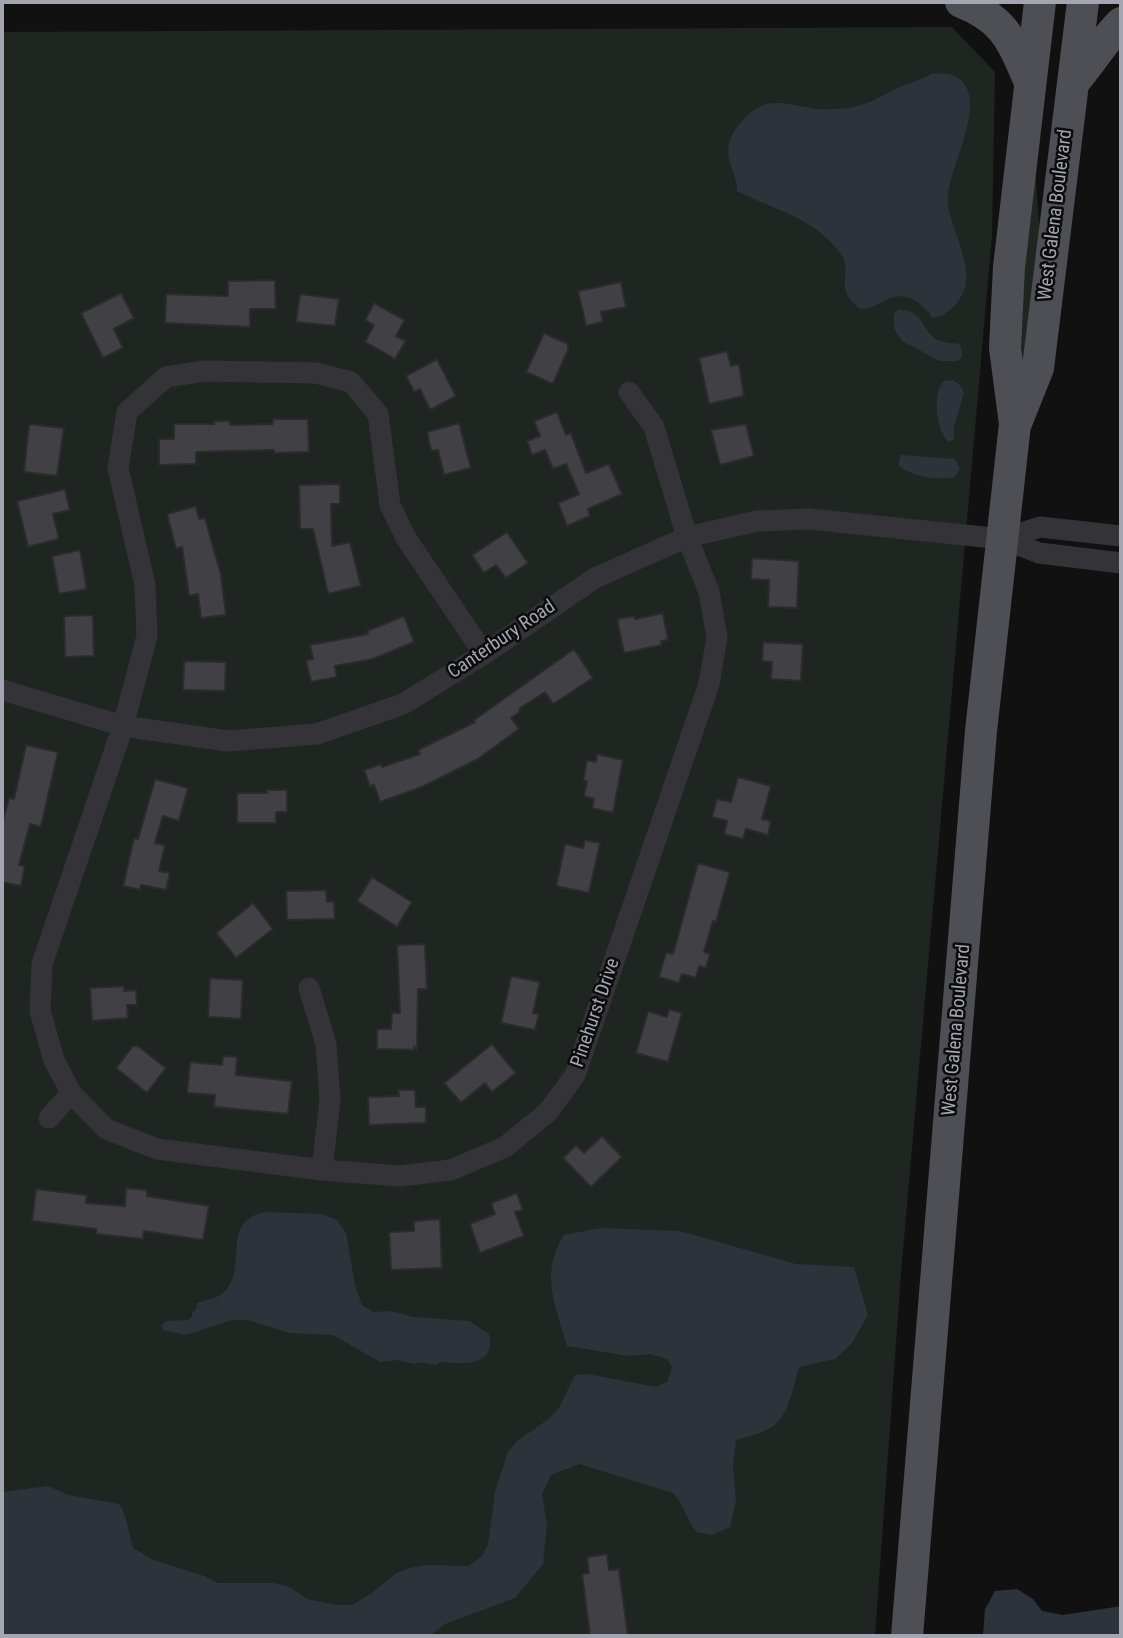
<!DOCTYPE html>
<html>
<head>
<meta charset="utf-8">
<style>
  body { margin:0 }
  #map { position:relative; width:1123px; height:1638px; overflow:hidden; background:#111112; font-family:"Roboto Condensed",sans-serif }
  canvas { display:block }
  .frame { position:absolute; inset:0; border:4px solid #a3a5b1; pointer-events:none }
</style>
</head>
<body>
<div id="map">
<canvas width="1123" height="1638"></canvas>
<div class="frame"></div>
</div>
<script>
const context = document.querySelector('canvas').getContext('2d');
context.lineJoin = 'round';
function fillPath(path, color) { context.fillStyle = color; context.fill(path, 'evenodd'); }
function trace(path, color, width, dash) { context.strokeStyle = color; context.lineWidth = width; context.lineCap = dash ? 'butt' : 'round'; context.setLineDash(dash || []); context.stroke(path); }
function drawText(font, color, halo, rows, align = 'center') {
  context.font = font + ' "Roboto Condensed",sans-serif'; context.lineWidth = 5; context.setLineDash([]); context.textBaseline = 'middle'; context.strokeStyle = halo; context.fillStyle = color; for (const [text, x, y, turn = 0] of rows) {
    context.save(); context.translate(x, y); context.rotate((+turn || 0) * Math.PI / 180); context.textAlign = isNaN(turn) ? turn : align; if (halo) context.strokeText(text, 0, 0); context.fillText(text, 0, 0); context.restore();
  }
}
const green = new Path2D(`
  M952,27L995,72L992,235L901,1273L875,1636H2V32Z
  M1035,166L1043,279L1023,378L1017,278Z`);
const water = new Path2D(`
  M933,73C940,74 949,73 955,76C992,95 949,166 948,197C946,229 985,274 955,305C947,313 943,316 932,318C925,305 909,293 894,297C882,300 874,309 861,309C832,289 853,274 842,256C817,218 776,211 737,191C739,179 725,163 729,144C731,136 736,127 742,121C766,93 787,105 816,109C827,110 838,109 849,108C867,105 882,96 898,88C910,82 922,80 933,73Z
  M898,310C924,309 921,330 936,339C943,343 952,343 959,344L962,351V357L957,361H940L902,341L894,329V314Z
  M952,380L960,385L964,393L954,426V439L949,442C937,433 931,393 944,381Z
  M901,455L955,459L960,469L955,477C941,481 906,476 898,464Z
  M266,1212L322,1214L337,1220L346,1233L355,1285L362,1305L373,1312L392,1311L413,1317L469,1321L489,1334C497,1369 459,1363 440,1362L437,1365L417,1362L415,1364L398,1360L380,1362L333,1335L290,1333L248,1320H232L186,1335L163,1330L161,1326L166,1321L188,1320L192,1317V1312L196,1310L197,1303C205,1300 216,1299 223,1293C250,1270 218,1220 266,1212Z
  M601,1228L680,1231L796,1264L854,1267L868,1315L852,1343L835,1359L799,1367C794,1383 791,1406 780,1419C771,1432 749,1436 736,1440L733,1465L736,1501L730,1527L712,1535L696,1532C687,1519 684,1505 673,1493L579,1464L551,1475L542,1494L547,1525L543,1564L515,1598L445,1624L429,1636H2V1492L48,1486L68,1495L119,1504C127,1514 129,1535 133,1548L154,1560L204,1576L217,1583H274L290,1587L307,1599L336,1605H352L373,1592L395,1574L410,1568L429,1565L469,1566L482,1556L488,1545L495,1492L508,1452L516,1442L550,1418L559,1408L575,1375L587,1374L656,1387L667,1382L672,1367L667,1359L650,1354L629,1356L567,1346C556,1306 539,1275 564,1235Z
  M1017,1589L1033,1599L1042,1611L1063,1615L1121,1606V1636H983L985,1609L995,1591Z`);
const building = new Path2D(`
  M275,280L276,309H250V327L165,323L166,294L228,296V281Z
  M621,282L626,307L601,312L603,322L586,326L578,291Z
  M121,293L134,318L114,329L123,348L103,358L81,313Z
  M300,294L339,299L335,326L296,322Z
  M374,303L405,320L396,336L406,341L395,359L365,342L374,325L365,320Z
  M544,333L568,344V350L553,384L526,372Z
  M727,351L731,366L739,364L744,396L709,404L699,358Z
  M437,359L456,396L430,410L420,389L414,392L406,376Z
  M557,412L566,435L571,433L586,473L609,464L622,494L588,509L590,516L567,526L558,503L579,494L566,464L553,469L545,450L532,455L527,441L540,436L534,421Z
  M273,419H308L309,452L274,453V450L196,452V464L159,465V439H174V424H214V421H230V425L273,424Z
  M459,423L471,468L444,475L438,450L431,451L427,432Z
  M29,424L64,428L57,476L24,472Z
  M746,424L754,456L720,465L711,430Z
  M340,484V504H331L332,546L350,542L361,586L328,594L313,529H300L299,485Z
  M65,489L70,510L53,514L59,539L28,547L17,501Z
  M196,506L199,519L205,518L221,575L226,615L201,618L198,594L189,596L182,547L176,549L167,514Z
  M507,532L528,563L506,578L496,565L484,573L472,555Z
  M80,550L87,589L59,594L52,556Z
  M752,558L799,561L797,608L768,607L769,580L751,579Z
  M663,613L668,640L661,641L662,645L624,653L617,619L634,616L635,619Z
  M93,615L94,656L65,657L64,616Z
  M404,616L414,642L373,659L335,666L337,677L311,682L306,660L313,659L310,645L368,634L367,631Z
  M763,642L803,644L801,681L771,679L772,662L762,661Z
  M574,649L593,678L553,704L545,692L519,709L521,711L511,718L519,729L478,759L422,787L380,802L374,785L370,787L364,770L381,764L382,767L420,754L418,750L475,722L474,720Z
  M184,661L226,662L225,691L183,690Z
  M26,745L58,752L41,827L30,824L19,865L25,866L21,886L2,882V823L9,798L14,799Z
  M597,754L623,760L613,813L592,808L594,799L584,796L587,781H583L587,760L596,762Z
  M738,777L771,786L762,819L771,821L768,835L746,829L743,839L724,834L727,821L712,817L717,799L731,802Z
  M155,779L188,788L179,821L163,816L155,843L165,845L159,871L170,873L166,890L141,885L140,890L123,886L134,838L138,839Z
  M267,790H287V812H276V823H237V793H267Z
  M585,840L600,843L589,893L556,886L565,844L583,848Z
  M698,863L730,872L716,922L713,921L704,952L710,954L706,968L699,966L696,978L682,974L679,983L659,977L666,952L673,954Z
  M372,877L412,902L397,927L357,901Z
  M326,890L327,902L334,901L335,919L287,920L286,891Z
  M253,903L273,929L236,958L216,933Z
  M425,944L427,989H418L417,1050L414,1046V1050L377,1049V1029H391L392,1013H400L397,945Z
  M511,976L540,982L533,1013L539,1014L535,1030L501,1023Z
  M210,978L243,980L241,1019L208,1017Z
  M124,986V991L136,990L137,1005H127L128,1018L92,1021L90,988Z
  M669,1009L682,1013L668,1062L636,1053L648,1011L667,1017Z
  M492,1044L516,1073L492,1092L485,1083L461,1103L444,1083Z
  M133,1046H138L166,1068L147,1093L116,1068Z
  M223,1056L237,1057L236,1075L292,1081L288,1114L214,1107L215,1095L187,1093L190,1062L222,1065Z
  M398,1090H415L416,1107H426V1123L369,1125L368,1097L399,1096Z
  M602,1136L622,1157L591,1187L563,1158L576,1145L584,1153Z
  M126,1188L147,1190V1196L209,1206L203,1240L144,1231L143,1239L96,1234V1229L32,1221L36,1189L87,1195L86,1203L125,1206Z
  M517,1193L523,1210L515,1212L524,1236L480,1253L470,1224L495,1214L491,1203Z
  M440,1219L442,1268L391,1270L389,1232L414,1231V1221Z
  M607,1554L609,1570L619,1569L628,1636H590L582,1574L589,1573L587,1557Z`);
const minor = new Path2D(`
  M1003,539L1040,527L1121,536
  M484,654L406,538L390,505L378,414L351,382L316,373L205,371L166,377L127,412L118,468L145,585L147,636L123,726L42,964L40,1011L54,1060L71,1093L106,1129L157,1149L322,1170L400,1176L451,1170L505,1147L548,1112L575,1075L709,684L717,637L709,592L687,537L654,427L629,392
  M2,690L123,726L228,741L317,734L403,704L484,654L595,578L687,537L757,521L809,519L1003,539L1039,553L1121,563
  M309,988L326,1044L330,1100L322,1170
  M49,1118L71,1093`);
const primary = new Path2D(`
  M961,2C1006,20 1011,40 1030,82
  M1073,83C1090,64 1103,41 1121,23
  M1016,423L1038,368L1083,2
  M907,1636L981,731L1015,424L1005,348L1009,267L1040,2`);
const streetNames = [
  ["West Galena Boulevard",1056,215,-83],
  ["Canterbury Road",502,640,-34],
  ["Pinehurst Drive",596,1013,-71],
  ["West Galena Boulevard",957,1030,-85]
];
fillPath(green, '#1f2621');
fillPath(water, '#2d333b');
fillPath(building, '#404045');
trace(building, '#2b2b2e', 2);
trace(minor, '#343438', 21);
trace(primary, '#4e4f55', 32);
drawText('19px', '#a3a5b1', '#0c0c0d', streetNames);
</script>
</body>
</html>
